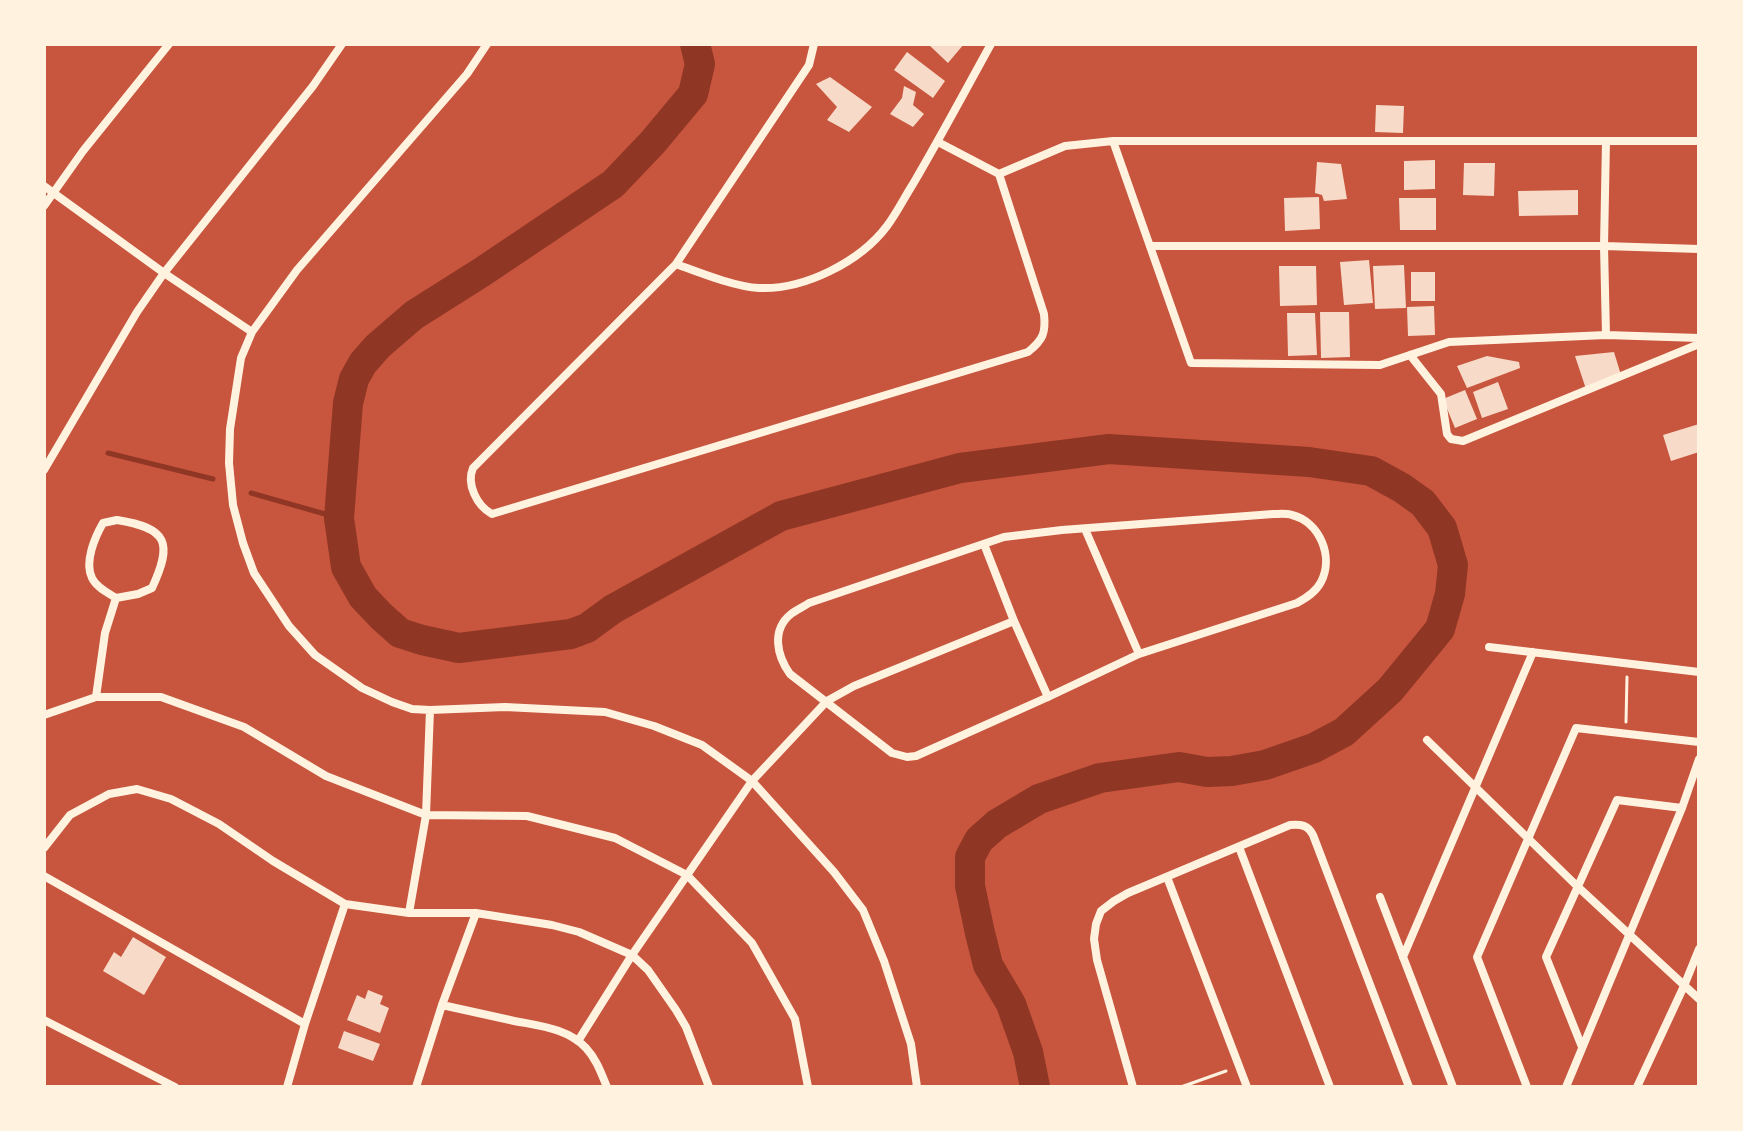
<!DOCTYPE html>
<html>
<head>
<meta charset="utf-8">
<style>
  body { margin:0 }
  #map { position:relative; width:1743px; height:1131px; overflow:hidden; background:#c8553d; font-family:Quicksand,sans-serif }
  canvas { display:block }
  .frame { position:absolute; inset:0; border:46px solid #fff3e0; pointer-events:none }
</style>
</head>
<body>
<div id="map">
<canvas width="1743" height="1131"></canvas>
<div class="frame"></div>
</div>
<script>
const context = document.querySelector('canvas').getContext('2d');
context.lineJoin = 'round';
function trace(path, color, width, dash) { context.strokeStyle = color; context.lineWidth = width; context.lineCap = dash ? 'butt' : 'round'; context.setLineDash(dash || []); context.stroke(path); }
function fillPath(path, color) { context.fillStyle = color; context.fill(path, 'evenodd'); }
const stream = new Path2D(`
  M108,453L213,479
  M251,493L339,518`);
const river = new Path2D(`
  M695,44L700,64L693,94L653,142L613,184L482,272L414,315L378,346L363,363L354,379L348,403L339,518L346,567L363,597L381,616L400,633L422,640L459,648L571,634L587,628L613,609L781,516L960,468L1109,449L1309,462L1371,471L1402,488L1423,503L1442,528L1453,565L1450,594L1440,629L1390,690L1344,732L1314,748L1265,765L1232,771L1207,772L1179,767L1100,778L1039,799L997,824L979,840L970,857V886L980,933L988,965L1011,1004L1028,1052L1035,1087`);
const building = new Path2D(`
  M928,44H964L948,63Z
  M907,52L945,81L933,98L894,70Z
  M830,77L872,107L849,132L827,120L837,107L816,84Z
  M904,86L916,92L913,105L924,114L913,127L890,114L902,98Z
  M1376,105L1404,106L1403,133L1375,132Z
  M1435,160V189L1404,190V161Z
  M1317,162L1341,164L1347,199L1324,201L1322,195L1315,193Z
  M1464,163H1495L1494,196L1463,195Z
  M1578,190V215L1519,216L1518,191Z
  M1319,197L1320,229L1285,231L1284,198Z
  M1399,198H1436V230H1400Z
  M1369,260L1373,303L1344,305L1340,262Z
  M1404,265L1406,308L1375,309L1373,266Z
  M1279,266H1316L1317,305L1280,306Z
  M1411,272H1435V301H1411Z
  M1434,306L1435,335L1408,336L1407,307Z
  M1320,312H1349L1350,357L1321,358Z
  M1287,313H1315L1317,355L1288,356Z
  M1614,352L1621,375L1586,389L1575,356Z
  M1487,356L1519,362L1520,368L1467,388L1457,366Z
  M1498,382L1508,409L1482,418L1473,392Z
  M1465,390L1477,419L1455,428L1443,399Z
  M1699,424V452L1671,461L1663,435Z
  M133,937L166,957L144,995L103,971L114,952L121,957Z
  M368,990L383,996L380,1004L389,1008L380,1033L347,1020L357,995L365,999Z
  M344,1031L380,1044L373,1061L338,1048Z`);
const path = new Path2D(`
  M1626,722L1627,677
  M1181,1087L1226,1071`);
const minor = new Path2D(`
  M487,44L467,74L297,270L252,332L241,358L230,429L229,463L233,505L243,543L254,573L289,626L315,655L362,688L392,702L412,709L430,710L505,707L605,712L654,726L702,745L752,781L834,872L863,910L884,961L911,1044L917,1087
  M814,44L809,65L676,264L473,468C466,484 477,506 492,514L1028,352C1043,340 1046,333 1044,314L999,174L938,142
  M1113,141L1191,363L1380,365L1449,342L1606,335L1699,338
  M999,174L1065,146L1113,141H1699
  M44,186L164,273L252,332
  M44,206L83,151L169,44
  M1150,246H1604L1699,249
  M676,264C698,272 735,287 759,288C804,290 860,262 887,226C897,213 904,198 913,184C940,138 965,91 991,44
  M1606,335L1604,246L1606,141
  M1410,355L1441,394L1447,434L1451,439L1463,441L1699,344
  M44,470L137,312L164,273L313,86L342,44
  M1273,514C1279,514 1286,513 1292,515C1320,522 1334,557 1321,582C1316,592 1306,598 1297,603L1139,654L1048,697L916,756L907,757L892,753L790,674C777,656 771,630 791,614C796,610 803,607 809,603L1004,537L1062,530Z
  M117,520C168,528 173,543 152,588L138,594L116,598C108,593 96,587 92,578C84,562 95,537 103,523Z
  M1085,529L1139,654
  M984,544L1014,621L1048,697
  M1489,647L1699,672
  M96,697L105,633L116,598
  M44,715L96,697H161L244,727L326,776L426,815L527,816L615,838L687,875L752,943L795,1019L808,1087
  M1427,740L1578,887L1699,999
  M1239,847L1330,1087
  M44,848L70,815L109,794L137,789L171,799L219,824L273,861L345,904L409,913H476L552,925L579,932L632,955L648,970L676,1010L686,1027L709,1087
  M44,876L305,1024
  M1167,877L1247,1087
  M1380,897L1453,1087
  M409,913L426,815L430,710
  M1403,957L1533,652
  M442,1005C465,1010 488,1015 510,1020C537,1026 566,1027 586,1048C597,1060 601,1073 607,1087
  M44,1020L175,1087
  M578,1041L632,955L752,781L827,701L854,686L1014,621
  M1582,1047L1546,957L1617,800L1682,808
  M287,1087L305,1024L345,904
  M416,1087L442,1005L476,913
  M1133,1087L1097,960L1094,939L1096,924L1101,911L1114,901L1128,893L1290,825C1301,824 1308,825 1313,835L1409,1087
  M1527,1087L1477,957L1576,728L1699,742
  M1566,1087L1682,808L1699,759
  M1637,1087L1684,986L1699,949`);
trace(stream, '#8f3625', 5);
trace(river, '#8f3625', 30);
fillPath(building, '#f7dbc8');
trace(path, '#fff3e0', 3);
trace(minor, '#fff3e0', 8);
</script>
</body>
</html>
